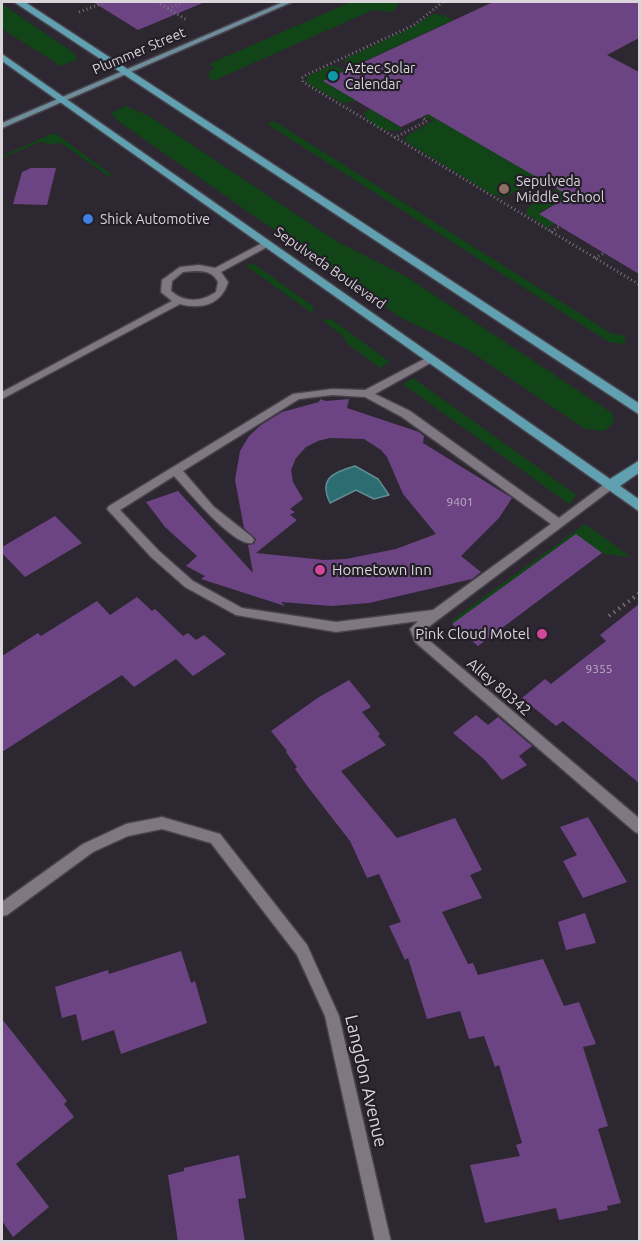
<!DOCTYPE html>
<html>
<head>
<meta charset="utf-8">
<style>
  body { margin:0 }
  #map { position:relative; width:641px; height:1243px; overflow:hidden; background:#2d2731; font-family:Ubuntu,sans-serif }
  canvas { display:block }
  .frame { position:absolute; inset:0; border:3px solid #d9d5db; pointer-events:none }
</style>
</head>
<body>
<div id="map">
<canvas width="641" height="1243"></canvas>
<div class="frame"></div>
</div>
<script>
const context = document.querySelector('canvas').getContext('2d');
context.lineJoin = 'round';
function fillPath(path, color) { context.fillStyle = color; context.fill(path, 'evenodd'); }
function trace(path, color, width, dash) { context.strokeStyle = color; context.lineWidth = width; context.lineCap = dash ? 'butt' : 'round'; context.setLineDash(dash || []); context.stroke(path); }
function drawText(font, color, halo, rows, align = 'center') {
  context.font = font + ' Ubuntu,sans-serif'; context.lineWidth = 4.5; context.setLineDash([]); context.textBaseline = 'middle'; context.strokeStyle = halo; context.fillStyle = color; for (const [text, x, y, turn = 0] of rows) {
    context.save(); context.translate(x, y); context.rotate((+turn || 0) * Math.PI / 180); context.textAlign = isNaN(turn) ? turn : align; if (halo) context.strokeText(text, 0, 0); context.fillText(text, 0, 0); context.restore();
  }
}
const green = new Path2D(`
  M351,2H396L398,6L391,12L373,10L213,81L209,78V73L214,68L209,64Z
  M2,4L71,51L78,59L61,66L2,29Z
  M432,14L444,15L453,20L352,67L344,62L347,58L415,26Z
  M327,67L336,66L345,71L323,81L357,101L342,103L306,82L308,76Z
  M126,106L149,116L338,242L407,277L612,413L614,423L604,431L585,429L467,349L401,318L118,121L111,113Z
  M373,107L375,112L403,129C391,135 368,125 364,113Z
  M428,114L539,178L506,197L493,195L405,141L406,136L433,121L424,116Z
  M274,121L612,334L625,336V342L623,344L609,342L267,124Z
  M51,134H56L112,175L108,176L61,143L50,144L40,142L2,158V156Z
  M558,189L569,196L539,213L555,223L548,228L527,214L526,210L531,205Z
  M254,264L314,307L312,313L245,265Z
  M331,319L390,362L380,368L348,344L342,335L322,320Z
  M413,378L575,494V498L569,504L403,384Z
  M585,524L631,557L597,553L456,625L451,621Z`);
const water = new Path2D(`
  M355,466L378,479L389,495L374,499L356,490L330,503C318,478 334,472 355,466Z`);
const building = new Path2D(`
  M93,2H205L138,30Z
  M493,2H639V38L607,55L639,72V274L539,214L569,196L428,114L401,127L323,81Z
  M31,168H56L47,205L13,204L22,172Z
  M320,399L326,401L349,399L347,408L419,432L424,436L423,443L512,498L499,518L461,556L481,572L472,579L369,603L331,606L281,602L285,606L201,579L205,576L186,566L197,556L165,527L146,502L178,491L253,573L248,545L254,544L256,539L244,528L235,480L240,451L249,436L261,425L282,412L319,402ZM330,438L364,439L381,450L387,457L403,494L436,534L396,549L346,559L324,560L256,553L297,520L290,515L295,512L290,509L303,499L293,482L291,470L296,458L306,447L318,441Z
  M55,516L82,543L25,577L2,553V547Z
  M576,534L602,553L478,646L452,624Z
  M137,597L152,611L155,609L183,636L188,633L196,640L204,635L226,654L193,676L176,659L134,687L122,675L2,752V656L38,633L41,636L97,601L110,615Z
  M639,604V783L563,721L556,726L522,698L545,679L551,684L606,641L600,635Z
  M349,680L371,707L362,712L380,734L378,736L386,745L341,771L397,838L455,818L482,870L470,875L482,898L442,912L468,964L473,963L478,975L543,959L564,1006L579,1002L596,1044L583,1047L608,1126L598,1129L621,1203L607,1206L608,1210L559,1220L556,1208L485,1223L470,1165L520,1156L516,1145L522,1143L499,1065L495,1067L484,1036L469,1039L460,1011L427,1019L408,958L405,960L389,926L401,922L379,874L367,878L350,841L308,787L295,769L297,767L286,752L287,751L271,731L319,697Z
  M476,715L488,725L498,717L532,746L519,756L527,765L502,780L485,760L453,733Z
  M588,817L627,882L583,898L563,861L577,855L560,827Z
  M585,913L596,943L566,950L558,922Z
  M181,951L191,983L195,981L207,1023L121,1054L114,1030L82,1041L76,1014L62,1018L55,987L108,970L109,974Z
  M2,1019L67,1101L64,1104L74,1117L16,1164L49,1207L13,1237L2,1221Z
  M239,1155L246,1198L238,1199L245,1242H178L168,1175L184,1171V1168Z`);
const pathFar1 = new Path2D(`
  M157,2L187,20
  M443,2L414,25L306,75L302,78L303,82L640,285
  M168,8L183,2
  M79,12L106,2
  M394,138L427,121L421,117
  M551,232L560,226
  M595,258L604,253`);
const path = new Path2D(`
  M609,616L640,593`);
const lane = new Path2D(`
  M430,356L434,357V361L375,394L410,411L559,518L606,483L610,482L616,486L423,631L424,636L640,819V834L635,832L415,642L410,629L418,621L336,632L236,615L185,587L151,557L107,509L109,506L293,394L332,389L365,390ZM332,395L365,397L402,417L551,524L433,610L336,622L242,608L193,581L159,551L120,510L174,476C187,490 234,547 252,543L254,540L252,537L214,507L183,471L299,399Z`);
const street = new Path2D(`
  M266,241L271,244L269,246L221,272L228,282C222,304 202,310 180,304L2,399V392L172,301L161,292L162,280L180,267L199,265L215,268ZM194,271C205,271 213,272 218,282L216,292C201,302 185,303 171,291L172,281L183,272Z
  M162,817L220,834L307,945L339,1016L391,1242H375L325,1016L297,955L211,843L162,829L128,836L93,852L7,915L2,916V902L83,844L126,824Z`);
const secondary = new Path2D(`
  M283,2H292L2,128V123Z`);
const primary = new Path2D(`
  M14,2H25L640,404V415Z
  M2,54L610,479L640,460V472L620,486L640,500V512L2,61Z`);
const markers = [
  [333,76,6,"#0f9aa8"],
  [504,189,6,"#8d6e63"],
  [88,219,6,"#3f7fe0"],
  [320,570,6,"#d1479c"],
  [542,634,6,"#d1479c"]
];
const numberNames = [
  ["9401",460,502],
  ["9355",599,669]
];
const farStreetnames = [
  ["Plummer Street",139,51,-23],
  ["Sepulveda Boulevard",330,268,35]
];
const farPoinames = [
  ["Aztec Solar",345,68],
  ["Calendar",345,84],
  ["Sepulveda",516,181],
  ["Middle School",516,197],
  ["Shick Automotive",100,219]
];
const poiNames = [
  ["Hometown Inn",332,570],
  ["Pink Cloud Motel",530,634,"right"]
];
const streetNames = [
  ["Alley 80342",499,687,41]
];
const nearStreetnames = [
  ["Langdon Avenue",366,1081,77]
];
fillPath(green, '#114517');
fillPath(water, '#2c6d72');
trace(water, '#608c92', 1.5);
fillPath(building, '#6d4483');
trace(lane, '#48434b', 3);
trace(street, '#48434b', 3);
trace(secondary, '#48434b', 3);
trace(primary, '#48434b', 3);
trace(pathFar1, '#767179', 3, [1, 3]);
trace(path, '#767179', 4, [1.5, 4.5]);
fillPath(lane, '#7f7883');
fillPath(street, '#7f7883');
fillPath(secondary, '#6f8c9a');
fillPath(primary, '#60a0b1');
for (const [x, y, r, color] of markers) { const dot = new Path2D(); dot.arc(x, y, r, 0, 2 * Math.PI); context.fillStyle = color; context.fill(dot); trace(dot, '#231e27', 2); }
drawText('12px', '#beb1c5', null, numberNames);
drawText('14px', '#d9d5db', '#231e27', farStreetnames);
drawText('14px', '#d9d5db', '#231e27', farPoinames, 'left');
drawText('15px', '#d9d5db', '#231e27', poiNames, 'left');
drawText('15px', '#d9d5db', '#231e27', streetNames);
drawText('18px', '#d9d5db', '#231e27', nearStreetnames);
</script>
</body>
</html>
